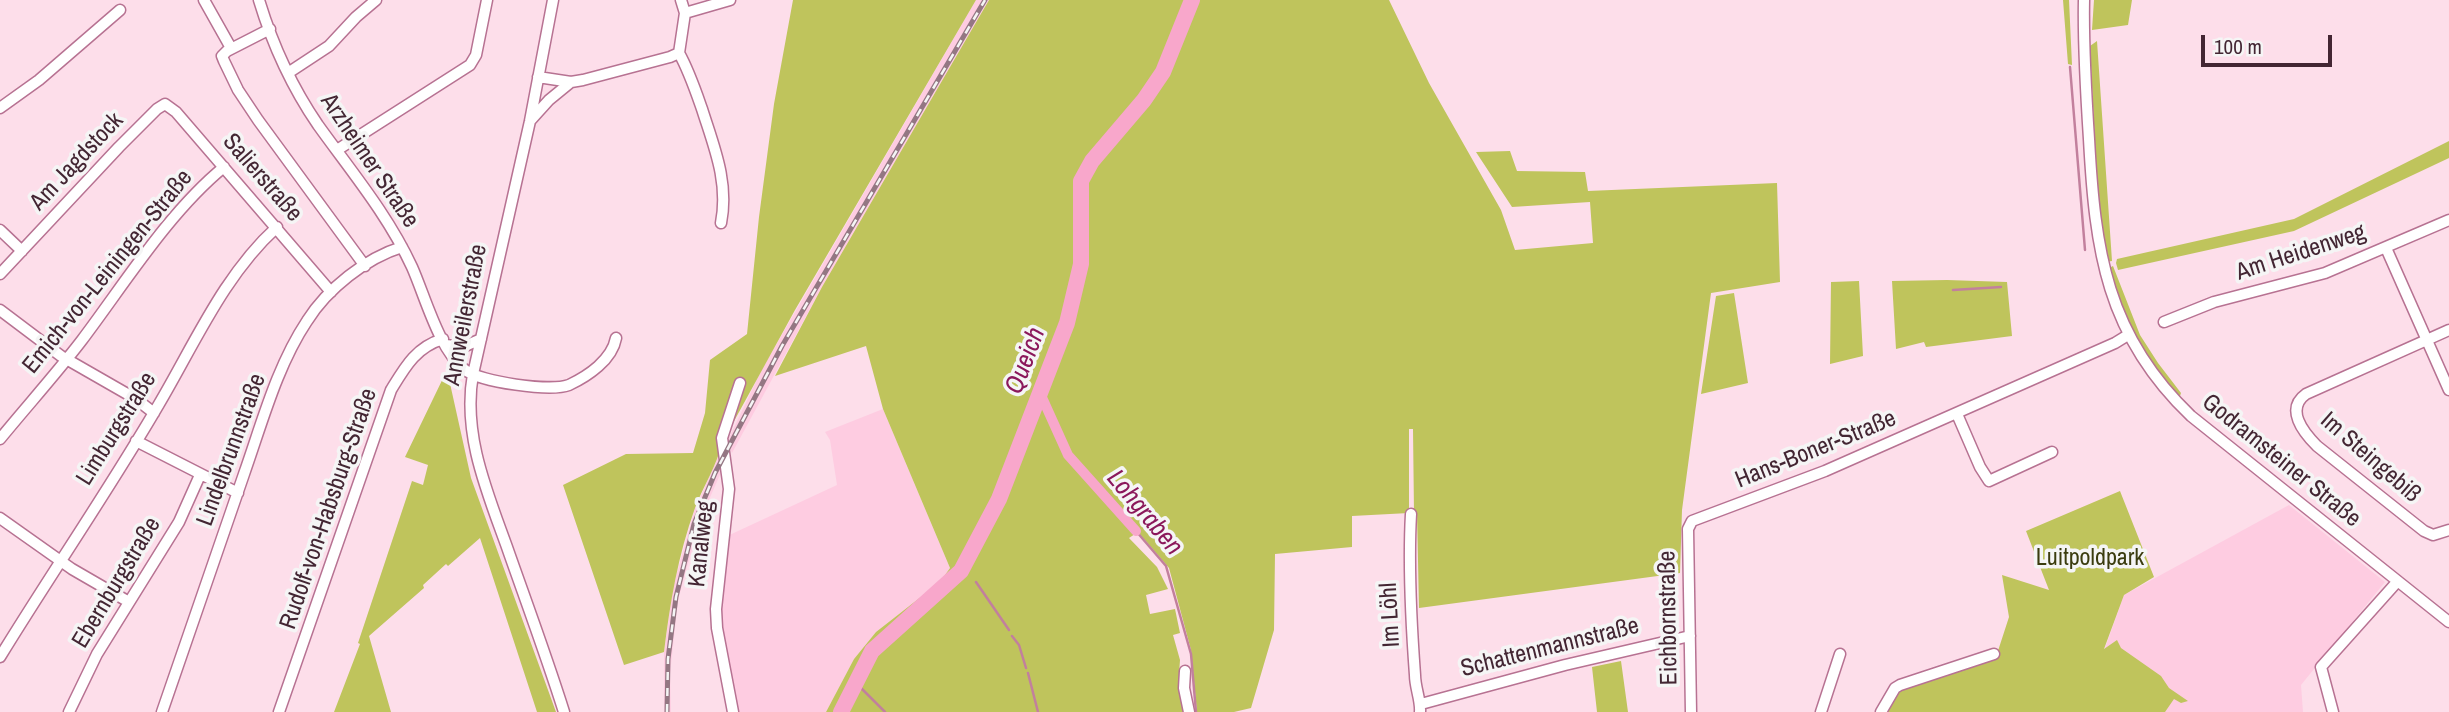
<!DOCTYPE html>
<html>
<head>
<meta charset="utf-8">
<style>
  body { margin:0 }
  #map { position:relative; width:2449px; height:712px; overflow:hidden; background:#fddeea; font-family:"Archivo Narrow",sans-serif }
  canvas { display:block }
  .scale { position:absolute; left:2201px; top:35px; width:131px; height:32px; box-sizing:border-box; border:4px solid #432633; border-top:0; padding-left:9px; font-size:21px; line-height:24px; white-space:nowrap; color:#432633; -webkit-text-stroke:5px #f5f5f5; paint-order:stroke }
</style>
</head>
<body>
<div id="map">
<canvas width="2449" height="712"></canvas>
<div class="scale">100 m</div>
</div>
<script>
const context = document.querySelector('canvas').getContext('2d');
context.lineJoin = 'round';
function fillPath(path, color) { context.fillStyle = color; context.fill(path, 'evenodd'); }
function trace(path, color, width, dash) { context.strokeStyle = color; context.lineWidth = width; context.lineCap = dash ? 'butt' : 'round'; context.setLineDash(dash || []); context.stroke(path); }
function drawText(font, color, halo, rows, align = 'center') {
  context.font = font + ' "Archivo Narrow",sans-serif'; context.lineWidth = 7; context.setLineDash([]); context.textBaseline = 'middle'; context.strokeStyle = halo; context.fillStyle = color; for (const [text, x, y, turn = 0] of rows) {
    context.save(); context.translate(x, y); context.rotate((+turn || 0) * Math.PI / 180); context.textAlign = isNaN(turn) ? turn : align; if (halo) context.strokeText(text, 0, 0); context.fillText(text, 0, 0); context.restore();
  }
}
const built = new Path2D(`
  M976,0H989L822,287L732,453L727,442L762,369Z
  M883,409L950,568L940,582L876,632L854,659L826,712H733L717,628L723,538L837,485L830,440L825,432Z
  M720,453L723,468L700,520L678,600L670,674L671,712H664V652L673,587L695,509Z
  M2289,505L2385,582L2301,685L2303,712H2082L2124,595Z`);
const green = new Path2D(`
  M793,0H976L795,310L722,443C717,465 703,487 695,508C678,555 670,603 664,652L624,665L563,485L626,454L693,453L705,413L710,360L747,334L759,217L774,104Z
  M989,0H1389L1429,83L1501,210L1515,250L1593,243L1590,202L1512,207L1476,152L1510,151L1517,171L1585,172L1588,191L1777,183L1780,282L1711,293L1682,510L1680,573L1419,608L1417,513H1414L1413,429H1409V513L1352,516V547L1275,554L1274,630L1251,708L1234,712H1197L1191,650L1169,568L1138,532L1129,538L1157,567L1168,589L1146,595L1150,614L1175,609L1180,633L1173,635L1180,660L1179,674L1182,673L1186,712H826L854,659L876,632L940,582L950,568L883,409L866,346L775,376L822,287Z
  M2063,0H2069L2072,65L2068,64Z
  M2094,0H2132L2128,25L2092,30Z
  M2097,41L2112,261L2106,262L2099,223L2090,46Z
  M2449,141V158L2294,231L2118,270L2116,263L2117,259L2294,219Z
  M2113,266L2140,335L2158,363L2181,393L2179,399L2153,367L2131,332L2107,269Z
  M1947,280L2007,282L2012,336L1926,347L1924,342L1896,349L1892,281Z
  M1859,281L1863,356L1830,364L1831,282Z
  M1734,293L1748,383L1701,394L1716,296Z
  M447,370L471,478L556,712H537L480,538L448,566L446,564L423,585L424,588L369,636L391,712H334L360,644L358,643L412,481L423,485L428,465L405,457Z
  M2120,491L2154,577L2124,595L2104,649L2117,640L2121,648L2161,676L2169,688L2188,701L2181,703L2174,699L2165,712H1885L1895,691L1996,657L2009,617L2002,575L2049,590L2026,531Z
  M1621,661L1628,712H1597L1592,667Z`);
const stream = new Path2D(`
  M2070,67L2085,250
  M1953,290L2001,287
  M1136,531L1166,566L1191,654L1196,712
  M976,582L1009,630
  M1012,636L1019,645L1026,668
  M1028,673L1038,712
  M855,682L885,712`);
const canal = new Path2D(`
  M1040,393L1068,455L1136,531`);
const river = new Path2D(`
  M841,712L872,651L961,571L999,499L1067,323L1081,264V181L1092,161L1144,100L1163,72L1192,0`);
const minor = new Path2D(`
  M204,0L231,48
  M259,0C272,43 292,87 318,125C351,171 388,215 412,267C425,296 439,350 465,370C481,382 550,392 569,385C588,376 612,360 616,338
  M553,0L530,121L473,374C462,435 488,494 508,550C527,604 547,658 564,712
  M2084,0C2083,46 2086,93 2089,139C2095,250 2106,335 2191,416L2449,622
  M685,13L730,0
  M270,29L227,51L222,56L224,61L238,90L258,120L365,266
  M679,53L685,13L681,0
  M288,73L329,46L356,17L376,0
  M538,77L571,82L583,80L670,57L679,53C689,71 695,89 702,109C714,147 729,182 721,223
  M0,108L39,80L120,10
  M530,121L549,100L571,82
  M337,150L470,65L476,55L487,0
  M0,230L22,251
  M2386,248L2449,390
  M0,274L119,147L157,109L165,104L176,112L331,292
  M0,310L61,356L136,399L154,413
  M2164,322L2214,302L2325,273L2449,220
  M2449,330L2306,394C2285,409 2303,432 2317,446L2424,531L2433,535L2449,530
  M446,345L463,347L481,339
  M1957,414L1980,467L1989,481L2052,452
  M0,439C27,406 56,374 82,340C125,283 169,212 224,167
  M136,441L238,493
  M1411,514C1408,568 1411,621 1415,675C1415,688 1421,700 1420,712
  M0,518L72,569L129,602
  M0,657C52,572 109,490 159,404C195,343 224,275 277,227
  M1185,671L1184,688L1189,712
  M1421,704L1565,665L1690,636
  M69,712L97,654L179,522L200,475
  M162,712C189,633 217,553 244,474C262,423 277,366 307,321C327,289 366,258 402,247
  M279,712L391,390C405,367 416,347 443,339
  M733,712L717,628L716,609L729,489L722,438L740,383
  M1691,712L1688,529L1692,521L1825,471L2115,343L2128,335
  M1821,712L1840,654
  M1881,712L1895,688L1900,685L1994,654
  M2333,712L2321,667L2397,582`);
const rail = new Path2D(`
  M667,712L668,659L676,597L694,524L715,473L782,346L985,0`);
const streetNames = [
  ["Arzheimer Straße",369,161,56],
  ["Am Jagdstock",77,162,-47],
  ["Salierstraße",262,178,49],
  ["Am Heidenweg",2301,253,-18],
  ["Emich-von-Leiningen-Straße",108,272,-51],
  ["Annweilerstraße",466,315,-79],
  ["Limburgstraße",117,429,-58],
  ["Lindelbrunnstraße",232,450,-70],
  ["Hans-Boner-Straße",1816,450,-22],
  ["Im Steingebiß",2370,458,41],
  ["Godramsteiner Straße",2281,461,39],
  ["Rudolf-von-Habsburg-Straße",329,509,-71],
  ["Kanalweg",702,544,-84],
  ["Ebernburgstraße",117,583,-59],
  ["Im Löhl",1391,615,-93],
  ["Eichbornstraße",1669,618,-91],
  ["Schattenmannstraße",1550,648,-14]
];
const parkNames = [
  ["Luitpoldpark",2090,559]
];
const waterNames = [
  ["Queich",1026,361,-69],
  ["Lohgraben",1144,513,50]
];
fillPath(built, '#fecce1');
fillPath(green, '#bfc45c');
trace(stream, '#c2809d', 2.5);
trace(canal, '#f8a7cb', 10);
trace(river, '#f8a7cb', 16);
trace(minor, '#b77292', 13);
trace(minor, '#fff', 10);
trace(rail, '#947783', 5);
trace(rail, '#f5f5f5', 2.5, [8]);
drawText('24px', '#432633', '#f5f5f5', streetNames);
drawText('24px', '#3b3c0f', '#f5f5f5', parkNames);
drawText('italic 26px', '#8b185b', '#f5f5f5', waterNames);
</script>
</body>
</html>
